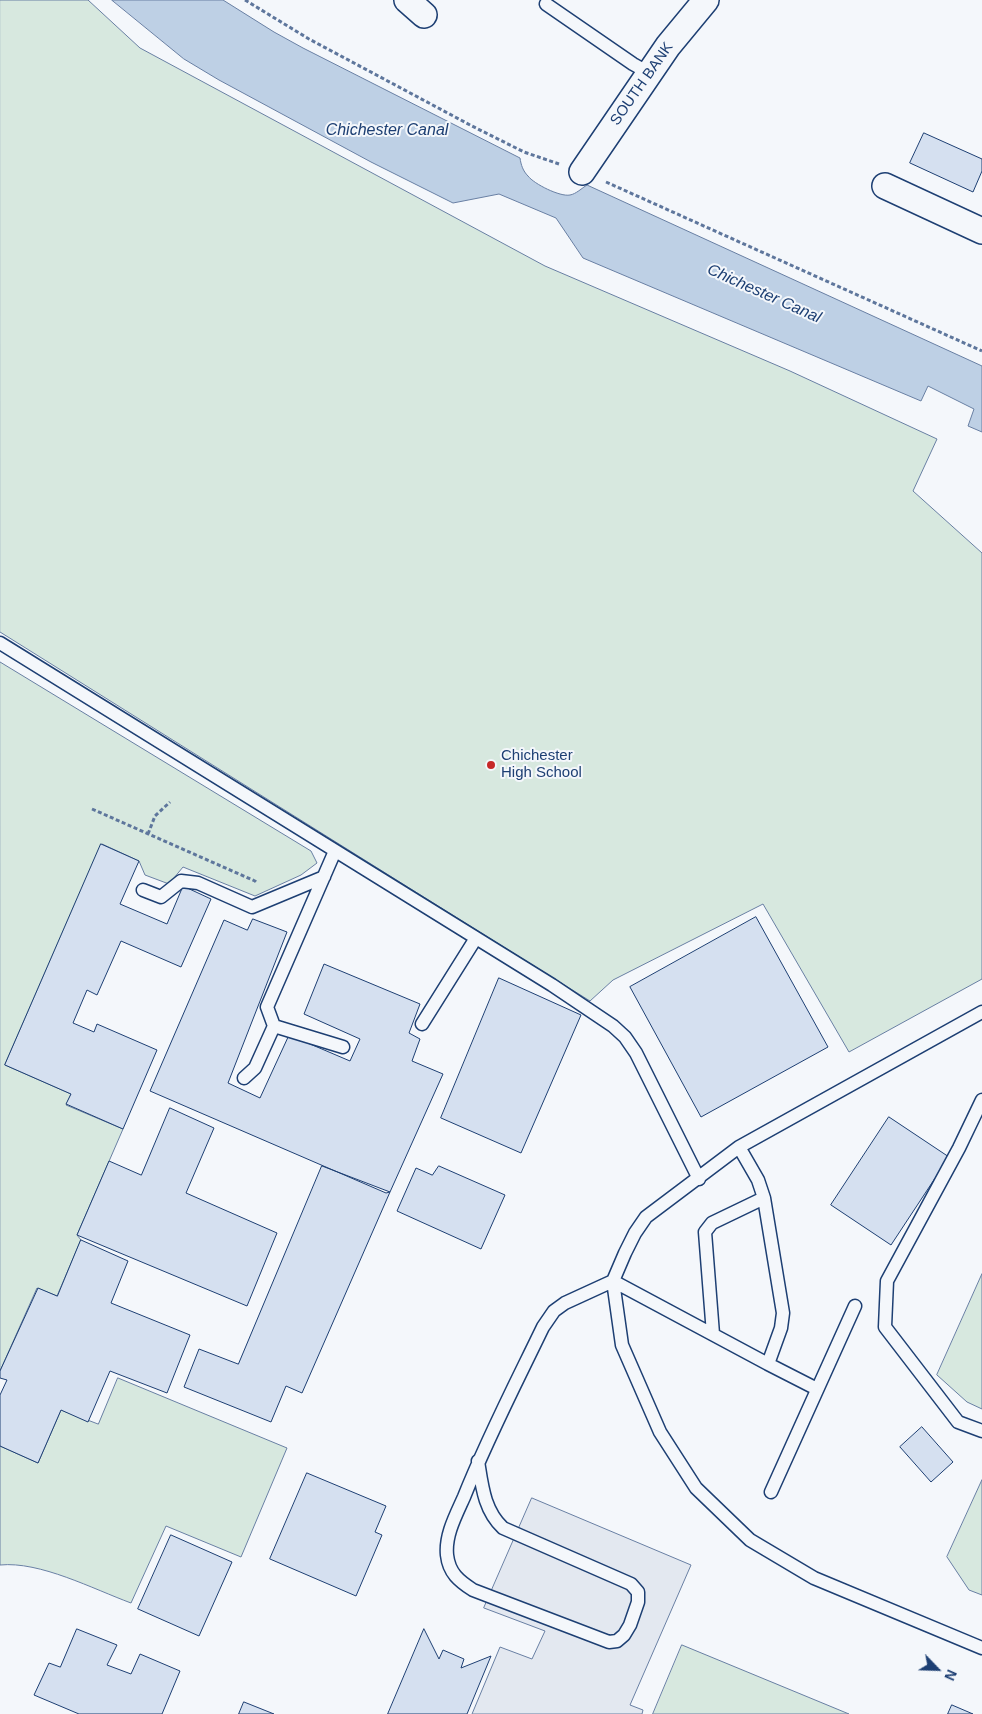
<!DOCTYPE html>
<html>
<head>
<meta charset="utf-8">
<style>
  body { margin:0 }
  #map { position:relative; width:982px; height:1714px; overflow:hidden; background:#f4f7fb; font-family:Helvetica,sans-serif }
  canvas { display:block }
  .north { position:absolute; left:912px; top:1644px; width:50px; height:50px; -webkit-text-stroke:4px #f4f7fb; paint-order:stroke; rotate:114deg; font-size:14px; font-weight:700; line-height:20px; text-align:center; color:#1d3f73 }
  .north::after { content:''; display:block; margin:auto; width:18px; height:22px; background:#1d3f73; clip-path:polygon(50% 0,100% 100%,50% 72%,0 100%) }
</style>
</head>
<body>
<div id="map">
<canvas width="982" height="1714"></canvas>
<div class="north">N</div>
</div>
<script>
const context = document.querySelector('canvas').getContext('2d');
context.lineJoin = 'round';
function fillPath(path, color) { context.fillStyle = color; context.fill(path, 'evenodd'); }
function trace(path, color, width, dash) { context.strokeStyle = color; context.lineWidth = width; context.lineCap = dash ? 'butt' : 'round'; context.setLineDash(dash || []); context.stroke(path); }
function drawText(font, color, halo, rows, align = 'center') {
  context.font = font + ' Helvetica,sans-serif'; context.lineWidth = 4; context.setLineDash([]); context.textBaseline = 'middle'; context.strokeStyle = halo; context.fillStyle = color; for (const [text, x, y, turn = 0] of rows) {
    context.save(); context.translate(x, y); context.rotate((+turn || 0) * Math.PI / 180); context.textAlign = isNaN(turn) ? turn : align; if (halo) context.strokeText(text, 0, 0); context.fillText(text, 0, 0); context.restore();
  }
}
const green = new Path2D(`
  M0,0H88L140,48L545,266L790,371L937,439L913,491L982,553V979L849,1052L763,904L613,980L590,1001L0,632Z
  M0,662L311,851L317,863L301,875L255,896L183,867L169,884L145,875L139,861L102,844L5,1065L71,1094L66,1105L123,1129L77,1235L81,1240L57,1296L37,1288L0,1371Z
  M982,1274V1409L967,1402L937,1375Z
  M118,1378L287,1448L241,1557L166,1526L131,1603C93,1589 40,1561 0,1565V1446L38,1463L61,1410L98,1424Z
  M982,1480V1595L969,1590L947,1557Z
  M682,1645L849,1714H653Z`);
const parking = new Path2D(`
  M532,1498L691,1565L630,1705L643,1710L642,1714H472L500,1647L532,1659L545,1631L484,1608Z`);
const water = new Path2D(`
  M112,0H223L274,32L303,48L520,158C521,165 523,171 528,176C534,184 560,197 570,195C576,194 582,188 587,185L982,366V432L968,426L974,409L928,386L921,401L583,258L556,218L499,194L453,203L371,162L219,80L184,59Z`);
const building = new Path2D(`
  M924,133L982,159V171L973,192L910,163Z
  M101,844L139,861L120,904L167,924L183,886L211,899L181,967L121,941L97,995L87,990L73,1023L94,1032L97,1024L157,1050L123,1129L66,1104L71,1094L5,1065Z
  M756,917L828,1047L701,1117L630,987Z
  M253,919L287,932L228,1083L260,1098L289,1035L350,1061L360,1039L304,1014L324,964L420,1004L409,1033L420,1039L412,1061L443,1074L390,1192L386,1193L150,1091L224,920L247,930Z
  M499,978L581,1015L521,1153L441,1118Z
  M170,1108L214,1128L186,1193L277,1233L247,1306L77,1235L109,1161L141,1175Z
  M889,1117L949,1157L891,1245L831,1205Z
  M322,1166L390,1192L302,1393L286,1386L271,1422L184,1387L199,1349L238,1364Z
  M439,1166L505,1195L481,1249L397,1211L416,1168L432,1175Z
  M81,1240L128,1261L111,1303L190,1335L167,1393L110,1371L88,1422L61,1410L38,1463L0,1446V1395L7,1380L0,1378V1371L38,1288L57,1296Z
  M922,1427L953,1462L931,1482L900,1447Z
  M307,1473L386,1506L375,1532L382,1535L356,1596L270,1559Z
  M171,1535L232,1562L199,1636L138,1609Z
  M77,1629L117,1645L107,1665L131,1674L140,1654L180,1671L162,1714H79L34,1695L49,1663L60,1667Z
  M424,1629L439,1659L443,1650L464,1659L461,1668L491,1656L467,1714H388Z
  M244,1702L274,1714H239Z
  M952,1705L973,1714H948Z`);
const path = new Path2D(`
  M245,0L309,39L472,126L524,152L559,164
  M606,182L982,351
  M92,809L255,881L257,883
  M148,834L155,816L170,802`);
const lane = new Path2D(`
  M546,4L633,64L649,73
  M0,643L552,985L613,1026L625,1037L636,1053L699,1179
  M143,890L161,897L181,881L198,883L252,907L324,877
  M982,1012L739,1147L646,1217L635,1233L625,1253L613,1281L622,1345L660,1432L696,1488L750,1540L814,1578L982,1648
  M422,1024L476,938
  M274,1026L343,1047
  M244,1078L255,1068L274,1026L267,1007L335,851
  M982,1100L959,1148L887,1281L885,1327L958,1422L982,1431
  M713,1334L705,1232L712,1223L764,1198L758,1180L739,1147
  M768,1364L817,1389
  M478,1461C482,1486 484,1510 503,1528L631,1584L638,1592V1602L630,1625L624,1635L617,1641L609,1642L473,1590C459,1581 449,1573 447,1555C445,1535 456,1515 464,1497C487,1439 516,1383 543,1327L554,1311L565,1303L613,1281L768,1364L781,1328L783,1313L764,1198
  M771,1492L855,1306`);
const street = new Path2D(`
  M407,0L424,15
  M582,172L668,46L706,0
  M885,186L982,231`);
const markers = [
  [491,765,5,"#c62828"]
];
const streetNames = [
  ["SOUTH BANK",642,84,-55]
];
const poiNames = [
  ["Chichester",501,756],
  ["High School",501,773]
];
const waterNames = [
  ["Chichester Canal",387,131],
  ["Chichester Canal",764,294,24]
];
fillPath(green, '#d7e8df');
trace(green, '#687fa3', 1);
fillPath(parking, '#e3e8f0');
trace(parking, '#687fa3', 1);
fillPath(water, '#bed0e5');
trace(water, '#687fa3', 1);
fillPath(building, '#d5e0f0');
trace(building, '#1d3f73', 1);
trace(lane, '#1d3f73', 15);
trace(street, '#1d3f73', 28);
trace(path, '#5e769c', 3, [4, 2.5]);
trace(lane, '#f4f7fb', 12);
trace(street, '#f4f7fb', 25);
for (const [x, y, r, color] of markers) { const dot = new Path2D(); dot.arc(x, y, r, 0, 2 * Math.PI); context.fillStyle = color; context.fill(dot); trace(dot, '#f4f7fb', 2); }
drawText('15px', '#1d3f73', '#f4f7fb', streetNames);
drawText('15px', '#1d3f73', '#f4f7fb', poiNames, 'left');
drawText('italic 16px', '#1d3f73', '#f4f7fb', waterNames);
</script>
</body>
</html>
